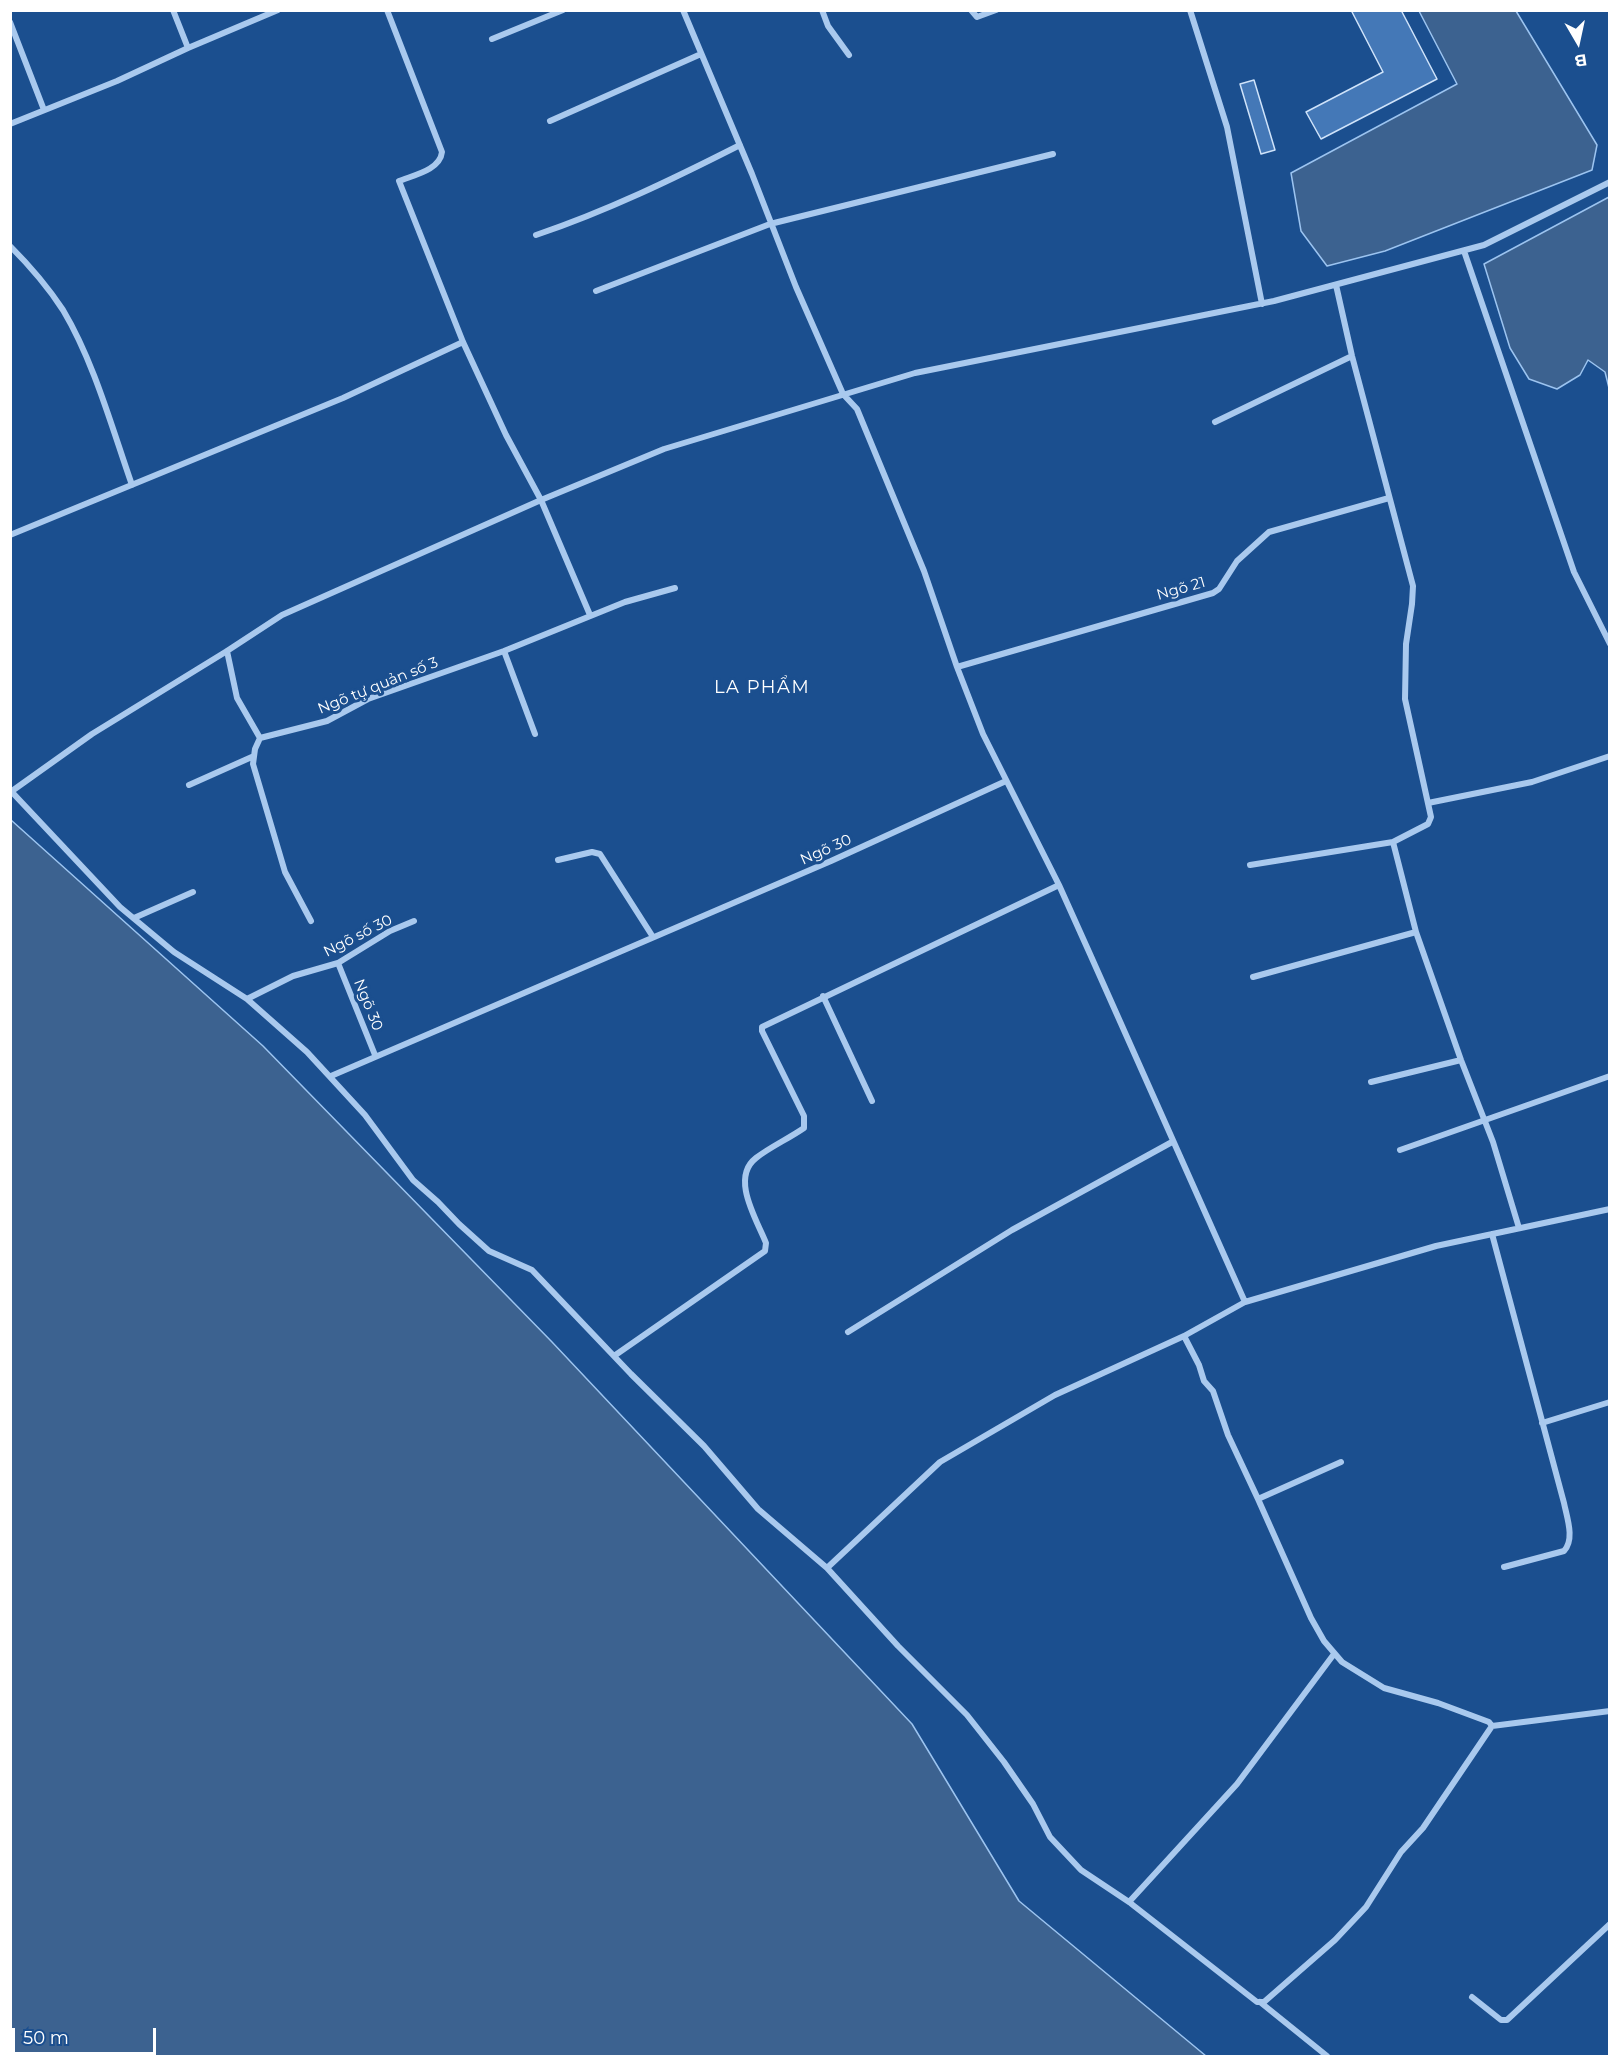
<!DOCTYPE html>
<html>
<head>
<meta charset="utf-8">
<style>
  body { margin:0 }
  #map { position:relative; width:1620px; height:2067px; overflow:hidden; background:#1b4f8f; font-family:Montserrat,sans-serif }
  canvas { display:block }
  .frame { position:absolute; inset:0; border:12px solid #fff; pointer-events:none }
  .north { position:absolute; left:1548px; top:12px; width:60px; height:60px; -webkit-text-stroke:4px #1b4f8f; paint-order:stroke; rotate:171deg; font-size:16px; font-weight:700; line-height:24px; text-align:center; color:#fff }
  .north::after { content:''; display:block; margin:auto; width:21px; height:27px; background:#fff; clip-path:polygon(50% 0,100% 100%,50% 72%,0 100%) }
  .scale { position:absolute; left:12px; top:2028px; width:144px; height:27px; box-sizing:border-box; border:3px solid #fff; border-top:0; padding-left:8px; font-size:18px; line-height:21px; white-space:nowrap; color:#fff; -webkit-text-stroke:4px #1b4f8f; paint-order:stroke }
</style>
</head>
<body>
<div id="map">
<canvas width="1620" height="2067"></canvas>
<div class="frame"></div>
<div class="north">B</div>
<div class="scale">50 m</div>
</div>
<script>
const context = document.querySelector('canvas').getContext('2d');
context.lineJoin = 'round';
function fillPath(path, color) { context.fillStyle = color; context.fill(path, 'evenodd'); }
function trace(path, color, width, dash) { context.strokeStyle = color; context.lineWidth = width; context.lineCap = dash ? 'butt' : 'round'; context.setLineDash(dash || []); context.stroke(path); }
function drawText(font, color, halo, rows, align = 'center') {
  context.font = font + ' Montserrat,sans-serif'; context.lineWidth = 6; context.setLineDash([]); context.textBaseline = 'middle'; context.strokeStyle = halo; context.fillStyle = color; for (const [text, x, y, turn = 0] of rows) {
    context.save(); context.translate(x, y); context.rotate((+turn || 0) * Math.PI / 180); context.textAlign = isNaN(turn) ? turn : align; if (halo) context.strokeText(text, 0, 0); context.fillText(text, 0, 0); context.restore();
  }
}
const water = new Path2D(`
  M1419,11H1516L1597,145L1592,170L1385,251L1327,266L1301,231L1291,173L1457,84Z
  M1609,197V388L1605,372L1588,360L1580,375L1557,389L1529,379L1510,348L1484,264Z
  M11,820L263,1046L552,1342L912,1724L1019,1901L1206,2056H11Z`);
const building = new Path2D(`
  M1351,10H1401L1437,79L1321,139L1306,112L1383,72Z
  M1254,80L1275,150L1261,154L1240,84Z`);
const street = new Path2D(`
  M173,10L188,48
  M387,10L442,152C440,170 414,175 399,181L463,342L506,435L541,500L590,615
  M683,10L752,174L796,287L843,394L857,409L924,571L957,667L983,734L1059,885L1090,954L1245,1302
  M822,10L828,26L849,55
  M971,10L977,17L996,10
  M1190,10L1227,127L1262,304
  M10,22L44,110
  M492,39L563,10
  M550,121L701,54
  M10,124L117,81L188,48L278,10
  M536,235C607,211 673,179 740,145
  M10,246C30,266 48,287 63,310C94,362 112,428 132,485
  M1464,251L1574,572L1610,644
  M1336,285L1352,356L1413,586L1412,604L1406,644L1405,699L1431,817L1428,824L1393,842L1416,932L1461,1060L1493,1142L1519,1228
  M596,291L770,224L1053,154
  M1215,422L1352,356
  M10,535L343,398L463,342
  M227,651L237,698L260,738L255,749L253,764L285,872L311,921
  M504,651L535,734
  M957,667L1213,593L1219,589L1237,561L1269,532L1389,498
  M260,738L327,721L368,699L504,651L625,602L675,588
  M189,785L254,756
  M10,790L120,907L174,952L247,999L307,1052L365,1115L413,1180L438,1202L459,1224L489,1251L532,1270L631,1374L704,1446L758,1509L827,1568L898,1646L967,1715L1004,1762L1033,1804L1050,1837L1081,1870L1129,1902L1257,2002H1264L1335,1940L1366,1907L1401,1852L1423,1828L1492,1726L1489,1722L1438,1703L1384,1688L1342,1662L1324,1641L1311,1618L1258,1499L1228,1435L1213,1391L1204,1381L1199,1365L1184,1336
  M12,791L92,734L227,651L282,615L541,500L664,449L915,373L1274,301L1484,245L1610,182
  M1428,803L1532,782L1610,756
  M558,860L592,852L600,854L653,937
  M1250,865L1393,842
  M134,918L193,892
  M338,963L375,1055
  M1253,977L1416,932
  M823,996L872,1101
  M247,999L293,976L338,963L390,931L414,921
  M331,1076L831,861L1006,781
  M1371,1082L1461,1060
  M1400,1150L1610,1076
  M1492,1234L1564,1503C1567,1518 1575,1539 1564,1551L1504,1567
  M848,1332L1012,1230L1172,1142
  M614,1356L765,1251L766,1243C757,1220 730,1178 756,1158C770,1147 788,1139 804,1128V1116L762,1031V1027L1059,885
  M1542,1423L1610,1402
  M1258,1499L1341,1462
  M827,1568L940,1462L1055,1395L1184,1336L1245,1302L1436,1246L1610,1209
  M1492,1726L1610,1711
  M1129,1902L1237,1784L1334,1654
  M1472,1997L1501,2020H1507L1610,1924
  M1260,2002L1327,2056`);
const streetNames = [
  ["Ngõ 21",1181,589,-16],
  ["Ngõ tự quản số 3",378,686,-22],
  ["Ngõ 30",826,850,-24],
  ["Ngõ số 30",358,936,-27],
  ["Ngõ 30",368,1005,68]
];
const quarterNames = [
  ["LA PHẨM",762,688]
];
fillPath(water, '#3c6290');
trace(water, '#9cc4f0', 1.5);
fillPath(building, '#4478b7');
trace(building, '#cfe3fa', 1.5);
trace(street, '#a9c9ee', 6);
drawText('15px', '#fff', '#1b4f8f', streetNames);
context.letterSpacing = '1.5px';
drawText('18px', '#fff', '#1b4f8f', quarterNames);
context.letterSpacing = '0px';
</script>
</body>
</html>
